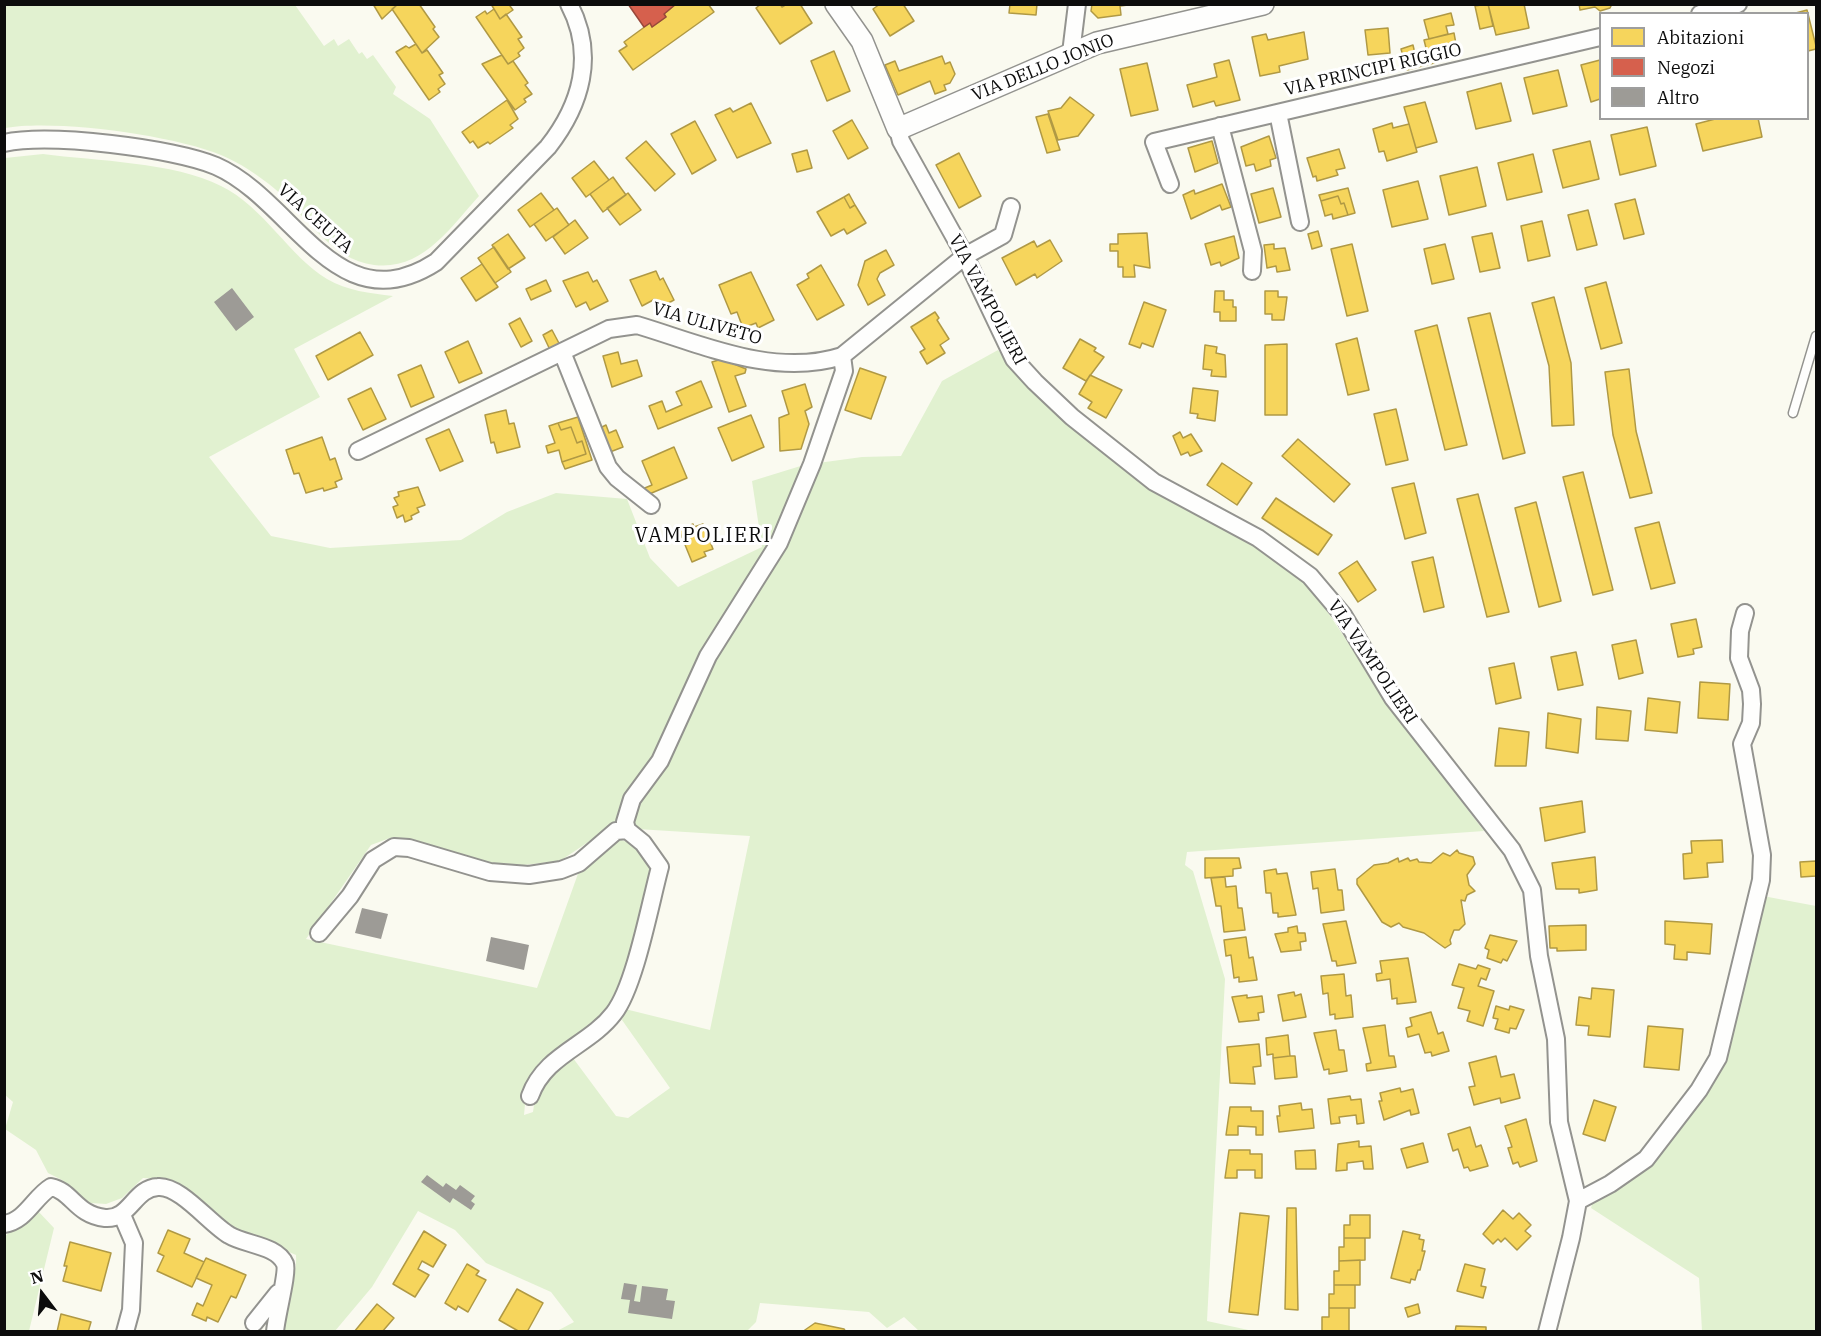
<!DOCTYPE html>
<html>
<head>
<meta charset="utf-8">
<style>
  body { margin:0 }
  #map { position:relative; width:1821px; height:1336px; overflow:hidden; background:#fafaf0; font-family:"IBM Plex Serif",serif }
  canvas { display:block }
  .frame { position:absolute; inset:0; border:6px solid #0c0c0c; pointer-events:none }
  .legend { position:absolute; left:1599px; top:12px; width:210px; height:108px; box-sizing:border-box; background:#fff; border:2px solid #9e9e9e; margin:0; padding:8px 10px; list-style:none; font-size:18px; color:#0c0c0c }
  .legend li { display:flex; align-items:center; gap:12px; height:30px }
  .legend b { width:30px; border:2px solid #9e9e9e }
  .north { position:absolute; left:12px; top:1264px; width:60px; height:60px; -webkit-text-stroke:4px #fff; paint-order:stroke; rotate:344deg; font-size:16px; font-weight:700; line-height:24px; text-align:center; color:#0c0c0c }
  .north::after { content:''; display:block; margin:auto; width:21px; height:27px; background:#0c0c0c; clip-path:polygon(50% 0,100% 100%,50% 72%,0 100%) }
</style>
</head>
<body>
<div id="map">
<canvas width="1821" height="1336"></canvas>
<div class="frame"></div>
<ul class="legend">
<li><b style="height:16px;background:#f6d55c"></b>Abitazioni</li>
<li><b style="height:16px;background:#d6604d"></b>Negozi</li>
<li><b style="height:16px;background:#9d9b96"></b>Altro</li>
</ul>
<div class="north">N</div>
</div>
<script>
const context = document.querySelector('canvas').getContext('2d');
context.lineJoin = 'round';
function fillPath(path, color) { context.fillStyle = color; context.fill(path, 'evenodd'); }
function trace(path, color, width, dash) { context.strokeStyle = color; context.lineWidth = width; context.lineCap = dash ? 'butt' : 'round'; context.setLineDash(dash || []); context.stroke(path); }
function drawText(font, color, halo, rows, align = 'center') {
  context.font = font + ' "IBM Plex Serif",serif'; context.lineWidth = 6; context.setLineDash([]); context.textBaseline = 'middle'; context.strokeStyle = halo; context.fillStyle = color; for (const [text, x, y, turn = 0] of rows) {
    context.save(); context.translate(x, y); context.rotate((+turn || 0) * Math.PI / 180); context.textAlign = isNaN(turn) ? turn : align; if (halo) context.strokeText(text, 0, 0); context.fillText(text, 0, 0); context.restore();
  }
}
const green = new Path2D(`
  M5,4L295,5L324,46L334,39L338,46L349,39L359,54L362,52L367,59L373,55L396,87L393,94L430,119L479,196C450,228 422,271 374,265C331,260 305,214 275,189C258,175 240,163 221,155C173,135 55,119 5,128Z
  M43,154C96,161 174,162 221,186C264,207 290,257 327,279C347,291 370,293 393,296L294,349L320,397L209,457L271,536L330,548L461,540L507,512L556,493L627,499L650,558L678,587L762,547L752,481L807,464L773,545L703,657L655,762L630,796L615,824L560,861L523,865L485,862L390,838L371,845L306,939L537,988L579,871L598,850L616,838L638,846L655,866L618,999L601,1018L539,1063L527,1083L524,1115L533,1112C538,1080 546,1073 570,1054L616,1116L628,1118L670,1088L622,1020L625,1009L710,1030L750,836L637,829L631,820L635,803L665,760L713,655L785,541L818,463L862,457L901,456L942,381L998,350L1032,392L1134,478L1276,558L1315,593L1400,721L1484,831L1187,852L1185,865L1193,871L1225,979L1207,1321L1253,1331H919L904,1317L887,1328L869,1312L760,1303L756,1322L747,1331H557L574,1322L551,1292L486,1263L455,1230L418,1211L372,1287L335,1331H284C278,1305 298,1282 296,1255C273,1245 248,1237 228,1223C192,1199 192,1180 143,1178L122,1198L106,1204L91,1203L77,1196L62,1180L48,1173L36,1150L5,1129L13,1102L4,1094L5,158Z
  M1763,896L1816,906V1331H1702L1699,1278L1591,1208L1593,1201L1617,1189L1649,1163L1702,1094Z
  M37,1210L54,1228L29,1331L5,1332V1236Z`);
const homes = new Path2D(`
  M373,4H398L382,19Z
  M398,4H419L435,27L433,29L439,37L422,53L392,9Z
  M491,4H512L510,6L513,10L500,19Z
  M676,4H708L714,12L633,70L619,51L627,46L624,42L650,23L652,27L666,17L664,14Z
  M761,4H780L782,7L787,4H800L812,23L780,44L756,8Z
  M880,4H903L914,21L890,36L873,9Z
  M1010,4H1037L1036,15L1009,13Z
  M1092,4H1128V5L1120,6L1121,15L1098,18L1091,11Z
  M1488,4L1493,26L1480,29L1475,6Z
  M1488,4H1524L1529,28L1496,35Z
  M1579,4H1612L1610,8L1600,11L1595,7L1580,10Z
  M494,9L500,19L506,14L522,37L518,39L524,48L518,53L520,56L508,64L476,17L485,11L487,14Z
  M1807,10L1816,46V49L1808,51V14H1792Z
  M1451,13L1454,25L1446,26L1448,34L1429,39L1424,20Z
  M1388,28L1390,53L1368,55L1365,30Z
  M1304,32L1308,59L1279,66L1280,72L1260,76L1252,37L1266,34L1268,40Z
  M1454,33L1456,44L1427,52L1424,40Z
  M416,44L422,53L427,50L443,73L439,75L445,84L438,89L440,92L429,100L396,52L406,46L409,48Z
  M1413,45L1418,67L1407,70L1401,49Z
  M834,51L850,91L827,101L811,61Z
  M1431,53L1434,63L1418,67L1416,57Z
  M502,55L508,64L513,61L528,83L525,85L532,94L524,99L526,102L515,110L482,64Z
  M942,56L945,64L950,62L955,74L950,83L944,85L946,90L935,94L930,81L898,95L885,65L895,61L899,71Z
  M1229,60L1240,100L1216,106L1214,101L1193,107L1187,85L1217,77L1214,64Z
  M1600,60V99L1591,102L1581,65Z
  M1147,63L1158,110L1131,116L1120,69Z
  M1558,70L1567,106L1533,114L1524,78Z
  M1501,83L1511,121L1476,129L1467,92Z
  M1070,97L1094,115L1078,136L1058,140L1048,111L1061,108Z
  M507,100L518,119L510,125L513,128L490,144L488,142L478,148L473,141L470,143L462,132Z
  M1425,102L1437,142L1416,148L1404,107Z
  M751,103L771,143L737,158L715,115L730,108L733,112Z
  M1048,114L1060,150L1047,153L1036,117Z
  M1719,118H1758L1762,137L1703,151L1696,124Z
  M852,120L868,148L848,159L833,131Z
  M695,121L716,160L692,174L671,134Z
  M1392,123L1393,128L1409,124L1417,152L1387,161L1384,151L1379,152L1373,129Z
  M1647,127L1656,166L1620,175L1611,135Z
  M1269,136L1276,158L1270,160L1271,166L1256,171L1254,164L1246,166L1241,147Z
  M646,141L675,174L655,191L626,158Z
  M1212,141L1218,163L1195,172L1188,148Z
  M1590,141L1599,179L1563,188L1553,150Z
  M1339,149L1345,168L1336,170L1338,175L1317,181L1316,176L1313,177L1307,158Z
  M807,150L812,168L797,172L792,154Z
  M959,153L981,196L959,208L936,165Z
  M1533,154L1542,192L1507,200L1498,163Z
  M594,161L609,180L586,197L572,178Z
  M1477,167L1486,206L1449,215L1440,176Z
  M613,177L626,195L603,212L590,194Z
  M1418,181L1428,219L1392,227L1383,190Z
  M1222,184L1231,207L1222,210L1220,205L1191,219L1183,195L1194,190L1195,194Z
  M1273,188L1281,217L1259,223L1251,194Z
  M1348,188L1355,213L1348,215L1344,203L1341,204L1338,196L1321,201L1319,195Z
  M541,193L554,210L530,227L518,210Z
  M628,193L641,210L620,225L607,208Z
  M849,194L855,205L850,208L844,197Z
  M1338,196L1341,204L1344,203L1348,215L1333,219L1332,214L1325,216L1321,201Z
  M844,197L850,208L855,205L866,223L847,234L844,229L831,236L817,212Z
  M1635,199L1644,234L1624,239L1615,204Z
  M557,208L569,225L546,241L534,224Z
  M1588,210L1597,245L1577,250L1568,215Z
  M575,220L588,238L565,254L553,237Z
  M1542,221L1550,256L1528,261L1521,226Z
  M1318,231L1322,246L1312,249L1308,234Z
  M1147,233L1150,268L1134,265L1135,277H1123V267H1118V251H1110V244H1118V234Z
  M1492,233L1500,268L1480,272L1472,237Z
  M508,234L525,258L508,269L492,245Z
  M1234,236L1239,258L1221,266L1220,262L1211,265L1205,244Z
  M1050,240L1062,261L1037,278L1035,274L1016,285L1002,258L1034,241L1037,247Z
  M1274,244V249L1285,248L1290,270L1277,272L1276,266L1267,268L1264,245Z
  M1352,244L1368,311L1347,316L1331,249Z
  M1445,244L1454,279L1432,284L1424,249Z
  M494,247L511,272L495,283L478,258Z
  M886,250L894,265L880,273L877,279L885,295L868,305L858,285L865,261Z
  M482,264L498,287L476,301L461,278Z
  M821,265L844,305L817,320L797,285L809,278L807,274Z
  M656,271L660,280L663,278L674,300L659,308L655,299L642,306L630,280Z
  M588,272L593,282L597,280L608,301L590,310L586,302L576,307L563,281Z
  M751,272L774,320L758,328L756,323L743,328L737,312L731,314L719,285Z
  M546,280L551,291L531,300L526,289Z
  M1606,282L1622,343L1601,349L1585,288Z
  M1215,291H1224V300H1233V307H1236V321H1220V312H1214Z
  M1265,291H1278V297H1287L1284,320H1272V314H1265Z
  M1554,297L1571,363L1574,425L1552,426L1549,366L1532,303Z
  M1144,302L1166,310L1153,347L1142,343L1140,348L1129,344Z
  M935,312L939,318L937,320L949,339L940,345L945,353L927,364L920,352L925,349L911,327Z
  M1490,313L1525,453L1503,459L1468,318Z
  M520,318L532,341L521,347L509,324Z
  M1437,325L1467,445L1445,450L1415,331Z
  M552,330L561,347L551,352L543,335Z
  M360,332L373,355L328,380L316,356Z
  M1357,338L1369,390L1348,395L1336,344Z
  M1080,339L1096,348L1094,351L1104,357L1086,381L1063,368Z
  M468,341L482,373L459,383L445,352Z
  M1287,344V415H1265V345Z
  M1205,345L1217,347L1216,353L1225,355L1226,377L1211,376L1212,370L1203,369Z
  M618,352L621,364L637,360L642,376L612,387L603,356Z
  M722,359L746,369L745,373L735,376L746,406L729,412L712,362Z
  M421,365L434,397L411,407L398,375Z
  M860,368L886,377L871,419L845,410Z
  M1629,369L1636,431L1652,493L1630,498L1613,435L1605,372Z
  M1090,375L1122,390L1106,418L1088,408L1092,402L1079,394Z
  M701,381L712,407L658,429L649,406L662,401L666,412L682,405L676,392Z
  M805,384L812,407L805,411L809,424L801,449L780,451L779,418L789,414L782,391Z
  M371,388L386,419L363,430L348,399Z
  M1193,388L1218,391L1215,421L1197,418L1198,414L1190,413Z
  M1396,409L1408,460L1386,465L1374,414Z
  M506,410L509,424L514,423L520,447L497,453L494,442L491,443L485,415Z
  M751,415L764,447L732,461L718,428Z
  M578,417L592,460L565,469L562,462L586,454L582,441L577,443L571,427L561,430L558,423Z
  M558,423L561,430L571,427L577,443L582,441L586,454L562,462L559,450L548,453L546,446L555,443L549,426Z
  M606,425L609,433L616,430L623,447L610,452L600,428Z
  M449,429L463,461L440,471L426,439Z
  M1180,432L1183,438L1191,434L1202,451L1190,456L1188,452L1181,455L1173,436Z
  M322,437L330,460L335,458L342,479L335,482L337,487L324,491L323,488L306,493L299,473L294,474L286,450Z
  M1298,439L1350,484L1334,502L1282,456Z
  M674,447L687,478L647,495L640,490L652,485L642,461Z
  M1222,463L1252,483L1237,505L1207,485Z
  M1583,472L1613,590L1593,595L1563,477Z
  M1414,483L1426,533L1405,539L1392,488Z
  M418,487L425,505L417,508L419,512L411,516L412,519L405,522L403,515L397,518L393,507L398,505L394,498L399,496L398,492Z
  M1478,494L1509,612L1487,617L1457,499Z
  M1276,498L1332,535L1318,555L1262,518Z
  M1536,502L1561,601L1539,607L1515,508Z
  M1659,522L1675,583L1651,589L1635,528Z
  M693,524L694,527L703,524L713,549L704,552L706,556L692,562L679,530Z
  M1433,557L1444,607L1424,612L1412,562Z
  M1357,561L1376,590L1358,602L1339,573Z
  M1696,619L1702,647L1693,649L1694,654L1678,657L1671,624Z
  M1636,640L1643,673L1619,679L1612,645Z
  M1576,652L1583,685L1558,690L1551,657Z
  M1514,663L1521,698L1496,704L1489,668Z
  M1700,682L1730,684L1728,720L1698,718Z
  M1648,698L1680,702L1677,733L1645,730Z
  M1597,707L1631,711L1628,741L1596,739Z
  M1548,713L1581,719L1578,753L1546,748Z
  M1499,728L1529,732L1526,766H1495Z
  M1582,801L1585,832L1545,841L1540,808Z
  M1722,840L1723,862L1707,863L1708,877L1684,879L1683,854L1692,853L1691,841Z
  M1457,850L1459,853L1473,857L1475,864L1467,875L1469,885L1475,891L1467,895L1465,901L1461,900L1465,924L1459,930H1454L1450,940L1451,944L1445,948L1424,933L1403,927L1399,923L1391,927L1382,922L1357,884V879L1374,865L1388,863L1398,858L1399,862L1408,858L1410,861L1417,859L1419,862L1431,863L1443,853L1450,856Z
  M1595,857L1597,890L1579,893V889H1556L1552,863Z
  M1205,858H1239L1241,868L1233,869V876L1205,878Z
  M1816,861V876L1801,877L1800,862Z
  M1276,869L1277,874L1287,873L1296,915L1278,917V913H1273L1271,893H1266L1264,871Z
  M1335,869L1338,890H1342L1344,910L1321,913L1318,888L1313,889L1311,872Z
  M1225,877L1226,887L1236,886L1238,908H1242L1245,930L1224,932L1221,906H1216L1211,878Z
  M1346,921L1356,963L1337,966L1336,961H1332L1323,924Z
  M1665,921L1712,924L1710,954L1687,952V960L1674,959L1675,945L1665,944Z
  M1586,925V950L1557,951V948H1550L1549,926Z
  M1297,926L1298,933H1305L1306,941L1300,942L1301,950L1281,952L1275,934L1288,932V928Z
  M1490,935L1517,941L1507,961L1503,959L1501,963L1487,958L1489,950L1485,948Z
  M1246,937L1249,958L1253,957L1257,980L1239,982V977L1234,978L1231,955L1226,956L1224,940Z
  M1408,958L1416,1002L1397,1004V998L1392,999L1390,979L1377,981L1376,974L1382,973L1380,961Z
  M1459,964L1476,969L1478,965L1490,969L1486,980L1481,978L1478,986L1494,991L1483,1026L1467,1021L1470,1011L1458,1008L1464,988L1452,985Z
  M1344,974L1346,996L1351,995L1353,1017L1335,1019V1014L1330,1015L1328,993L1323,994L1321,976Z
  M1592,988L1614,990L1610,1037L1588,1035L1589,1026L1576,1025L1579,997L1591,999Z
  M1294,992L1295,996L1301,994L1306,1017L1283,1021L1278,995Z
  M1247,995V998L1262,996L1264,1012L1258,1013L1259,1020L1239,1022L1232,997Z
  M1496,1006L1509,1010L1510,1006L1524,1010L1516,1029L1510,1028L1509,1033L1495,1029L1498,1019L1493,1018Z
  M1431,1012L1438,1034L1443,1032L1449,1051L1432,1056L1431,1052L1425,1053L1419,1034L1408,1037L1406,1028L1412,1026L1410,1018Z
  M1385,1025L1389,1056H1394L1396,1067L1367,1071L1366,1064L1371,1063L1363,1028Z
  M1648,1026L1683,1029L1679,1070L1644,1067Z
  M1336,1030L1339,1050H1344L1347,1071L1329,1074V1069L1324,1070L1314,1033Z
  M1288,1035L1290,1056L1273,1058V1054L1267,1055L1266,1038Z
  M1259,1044L1261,1066L1253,1067L1255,1084L1230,1083L1227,1047Z
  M1290,1056H1295L1297,1077L1275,1079L1273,1058Z
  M1496,1056L1501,1077L1514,1074L1520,1098L1501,1103L1500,1098L1474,1105L1469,1087L1475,1086L1469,1063Z
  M1400,1088L1401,1092L1413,1089L1419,1113L1411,1115L1410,1110L1384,1120L1379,1101H1382L1380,1093Z
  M1350,1096L1351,1100L1361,1099L1364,1123L1357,1124L1356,1115L1339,1117L1340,1123L1331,1124L1328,1099Z
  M1594,1100L1616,1107L1605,1141L1583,1134Z
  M1301,1103L1302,1110L1312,1109L1314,1128L1279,1132L1277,1116H1280L1279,1106Z
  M1230,1107H1251V1111H1263V1135H1256V1127L1238,1126V1135H1226Z
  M1526,1119L1537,1161L1520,1167L1518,1162L1513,1164L1508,1148L1512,1147L1505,1126Z
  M1470,1127L1476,1147L1481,1145L1488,1166L1470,1171L1468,1167L1464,1168L1458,1149L1453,1151L1448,1134Z
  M1359,1141V1147L1371,1146L1373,1169H1364L1363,1161L1347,1163V1170L1336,1171L1338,1144Z
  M1423,1143L1428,1162L1407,1168L1401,1149Z
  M1229,1150H1250V1154H1262V1178H1255V1170H1237V1178H1225Z
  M1315,1150L1316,1169H1296L1295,1151Z
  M1287,1208H1296L1298,1310L1285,1309Z
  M1503,1210L1513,1219L1519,1213L1531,1225L1525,1231L1531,1236L1517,1250L1505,1238L1501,1242L1498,1239L1493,1244L1483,1234Z
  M1240,1213L1269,1216L1258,1315L1229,1312Z
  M1350,1215H1370V1238H1344V1225H1350Z
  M168,1230L190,1239L184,1253L204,1262L192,1287L157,1271L164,1256L158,1253Z
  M424,1231L446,1245L433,1267L422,1261L418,1269L429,1275L415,1297L393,1284Z
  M1403,1231L1420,1235L1419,1239L1424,1240L1422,1251H1425L1420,1270H1418L1415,1280L1411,1279L1410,1283L1391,1278Z
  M1344,1238H1365V1260L1339,1261V1247H1344Z
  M70,1242L111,1253L101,1291L63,1281L67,1266H64Z
  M206,1258L246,1275L236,1298L231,1296L218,1322L207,1317L206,1321L192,1315L197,1303L203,1306L212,1285L196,1278Z
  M1360,1260V1285H1334V1271H1339V1261Z
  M467,1264L479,1271L476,1275L486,1280L468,1312L458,1306L456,1310L445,1303Z
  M1465,1264L1485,1269L1481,1286L1486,1287L1483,1298L1457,1291Z
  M1334,1285H1355V1308H1329V1294H1334Z
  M517,1289L543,1303L527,1332H520L499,1320Z
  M377,1304L394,1318L382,1332H354Z
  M1418,1304L1420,1313L1408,1317L1405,1308Z
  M1329,1308H1349V1332H1322V1317H1329Z
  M61,1314L91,1322L88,1332H57Z
  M815,1323L844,1329L846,1332H802Z
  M1456,1326L1486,1327V1332H1455Z`);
const shops = new Path2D(`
  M628,4H676L664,14L666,17L652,27L650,23L644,27Z`);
const building = new Path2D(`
  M232,288L254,317L236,331L214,302Z
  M362,908L388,914L381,939L355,933Z
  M491,937L529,945L524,970L486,961Z
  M427,1175L443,1187L446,1183L456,1190L460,1185L475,1196L471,1201L475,1204L471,1210L453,1198L450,1203L421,1182Z
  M624,1283L637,1285L634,1301L640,1302L642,1286L668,1289L666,1300L675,1301L672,1319L628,1313L630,1300L621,1299Z`);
const service = new Path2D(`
  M1793,413L1816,336`);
const minor = new Path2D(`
  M1700,14L1738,4
  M1071,53L1077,4
  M1278,113L1300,222
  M1220,126L1253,251L1252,271
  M898,129L901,141L965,256L1014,359L1035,382L1072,417L1154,482L1258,538L1310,576L1343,615L1393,698L1512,850L1532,890L1539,956L1556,1039L1559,1122L1578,1201L1571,1238L1547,1332
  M4,143C50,133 173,148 216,166C294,200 337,326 436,262L548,147C581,105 596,55 569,4
  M1170,184L1154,142L1600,37
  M562,352L608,467L617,478L651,505
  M358,451L609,329L637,325C701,344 774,378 842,356L965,256L1003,235L1011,207
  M319,933L350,896L373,860L394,847L409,848L490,872L529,875L561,870L579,863L616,831L627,830
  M530,1096C545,1054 589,1046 614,1013C635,986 650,904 660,867L643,843L627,830L625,822L632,799L660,761L708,656L779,543L812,464L844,371L842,356
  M1578,1201L1610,1184L1646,1159L1699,1090L1718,1058L1761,880L1762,855L1742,744L1751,723L1752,704L1751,690L1739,658L1740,631L1745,613
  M122,1215L134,1243L131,1310L125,1332
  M4,1224C26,1221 34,1197 51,1187C72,1191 76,1215 105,1218C130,1220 134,1188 158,1187C180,1185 210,1224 229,1235C245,1245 277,1245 285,1264C288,1273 276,1317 275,1332
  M254,1323L278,1293`);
const tertiary = new Path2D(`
  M836,4L862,41L898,129L1097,43L1263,4`);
const streetNames = [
  ["VIA DELLO JONIO",1043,68,-22],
  ["VIA PRINCIPI RIGGIO",1373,70,-13],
  ["VIA CEUTA",315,219,42],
  ["VIA VAMPOLIERI",987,300,62],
  ["VIA ULIVETO",707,324,16],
  ["VIA VAMPOLIERI",1372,662,56]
];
const neighbourhoodNames = [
  ["VAMPOLIERI",703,536]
];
fillPath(green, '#e1f1d0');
fillPath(homes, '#f6d55c');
trace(homes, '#b09944', 1.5);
fillPath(shops, '#d6604d');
trace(shops, '#99473a', 1.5);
fillPath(building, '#9d9b96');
trace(service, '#93938f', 11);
trace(minor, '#93938f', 20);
trace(tertiary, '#93938f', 24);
trace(service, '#fefefd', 8);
trace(minor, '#fefefd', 16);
trace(tertiary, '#fefefd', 21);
drawText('18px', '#0c0c0c', '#fff', streetNames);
context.letterSpacing = '1.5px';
drawText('20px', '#0c0c0c', '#fff', neighbourhoodNames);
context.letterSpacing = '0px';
</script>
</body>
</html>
